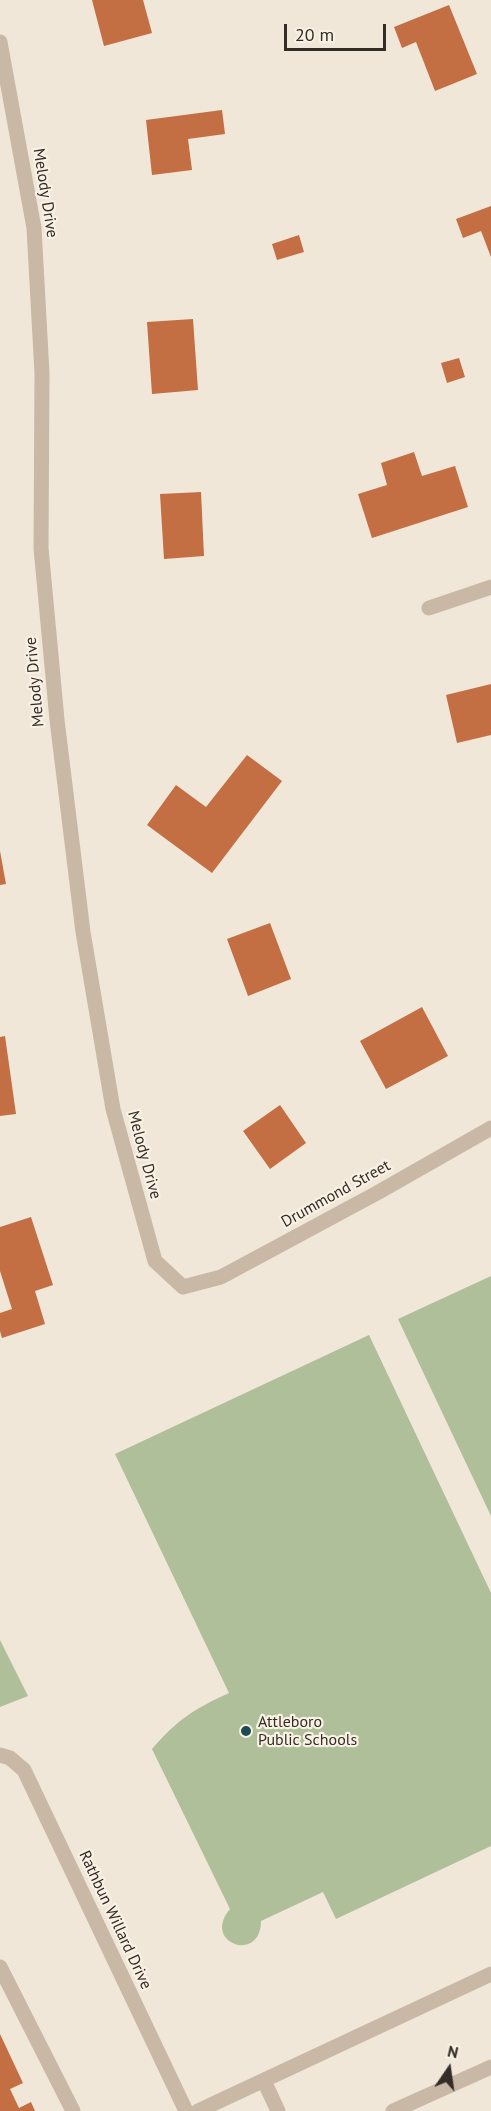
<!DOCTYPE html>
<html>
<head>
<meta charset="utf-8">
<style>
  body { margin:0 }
  #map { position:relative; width:491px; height:2111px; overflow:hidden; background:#f0e7d8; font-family:"PT Sans",sans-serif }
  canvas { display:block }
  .north { position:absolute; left:419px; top:2039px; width:60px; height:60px; -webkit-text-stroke:4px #f8f1e4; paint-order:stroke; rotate:13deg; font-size:16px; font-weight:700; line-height:24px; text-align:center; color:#342c26 }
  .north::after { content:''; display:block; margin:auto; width:21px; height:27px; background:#342c26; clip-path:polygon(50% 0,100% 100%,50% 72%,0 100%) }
  .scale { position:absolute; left:284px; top:24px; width:102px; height:27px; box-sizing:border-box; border:3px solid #342c26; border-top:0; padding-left:8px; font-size:18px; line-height:21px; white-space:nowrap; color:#342c26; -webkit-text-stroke:4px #f8f1e4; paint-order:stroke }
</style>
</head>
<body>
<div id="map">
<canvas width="491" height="2111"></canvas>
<div class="north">N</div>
<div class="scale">20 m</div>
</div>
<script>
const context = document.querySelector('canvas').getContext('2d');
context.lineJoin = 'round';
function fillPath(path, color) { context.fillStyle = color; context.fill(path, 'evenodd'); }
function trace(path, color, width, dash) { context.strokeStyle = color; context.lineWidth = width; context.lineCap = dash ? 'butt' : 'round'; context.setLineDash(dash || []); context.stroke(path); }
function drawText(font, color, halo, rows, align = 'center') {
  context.font = font + ' "PT Sans",sans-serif'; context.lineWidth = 4.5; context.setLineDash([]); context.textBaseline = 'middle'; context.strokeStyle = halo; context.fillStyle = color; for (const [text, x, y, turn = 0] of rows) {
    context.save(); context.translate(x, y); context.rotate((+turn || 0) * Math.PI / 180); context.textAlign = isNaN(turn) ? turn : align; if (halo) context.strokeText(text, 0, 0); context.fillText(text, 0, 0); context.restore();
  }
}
const green = new Path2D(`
  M491,1276V1516L398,1319Z
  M369,1335L491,1593V1846L336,1919L323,1892L261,1921C261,1964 201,1943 230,1909L152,1749C177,1720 194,1709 229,1693L115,1454Z
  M0,1640L28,1696L0,1707Z`);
const building = new Path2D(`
  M92,0H143L152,33L104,46Z
  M449,5L477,74L435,91L416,42L402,48L394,27Z
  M222,110L225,134L188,139L192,170L152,175L146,120Z
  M491,206V257L481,231L463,238L456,219Z
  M299,235L304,252L277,260L272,244Z
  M193,319L198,390L152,394L147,322Z
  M459,358L465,377L447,383L441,363Z
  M414,452L422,476L455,466L468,507L372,538L358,494L387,485L381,463Z
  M201,492L204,556L164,559L160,494Z
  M491,684V735L457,743L446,695Z
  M247,755L282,781L212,873L147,825L176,785L206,807Z
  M0,851L6,884L0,885Z
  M270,923L291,979L248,996L227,939Z
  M422,1007L448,1056L386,1089L360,1041Z
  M5,1036L16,1114L0,1116V1037Z
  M280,1105L306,1143L270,1169L243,1131Z
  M31,1217L53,1285L35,1291L45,1324L2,1338L0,1331V1313L12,1309L0,1271V1227Z
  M0,2034L23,2083L10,2089L19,2108L31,2102L35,2111H0Z`);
const minor = new Path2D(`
  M0,42L34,228L42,373L41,548L57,720L83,932L113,1109L155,1261L183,1287L221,1277L377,1193L491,1128
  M429,608L491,587
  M0,1755L10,1758L24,1770L186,2111
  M0,1967L73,2111
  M264,2081L278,2111
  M198,2111L491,1974
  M393,2111L491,2067`);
const markers = [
  [246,1731,6,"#1d4b54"]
];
const streetNames = [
  ["Melody Drive",45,193,81],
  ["Melody Drive",35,682,-95],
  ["Melody Drive",144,1155,75],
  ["Drummond Street",336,1194,-29],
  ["Rathbun Willard Drive",115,1920,65]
];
const poiNames = [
  ["Attleboro",258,1722],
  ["Public Schools",258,1740]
];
fillPath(green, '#aebf99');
fillPath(building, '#c36e43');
trace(minor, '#c8b8a5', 15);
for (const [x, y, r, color] of markers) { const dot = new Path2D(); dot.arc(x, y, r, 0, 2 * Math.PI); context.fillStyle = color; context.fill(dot); trace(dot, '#f8f1e4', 2); }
drawText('16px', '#342c26', '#f8f1e4', streetNames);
drawText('16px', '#342c26', '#f8f1e4', poiNames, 'left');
</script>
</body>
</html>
